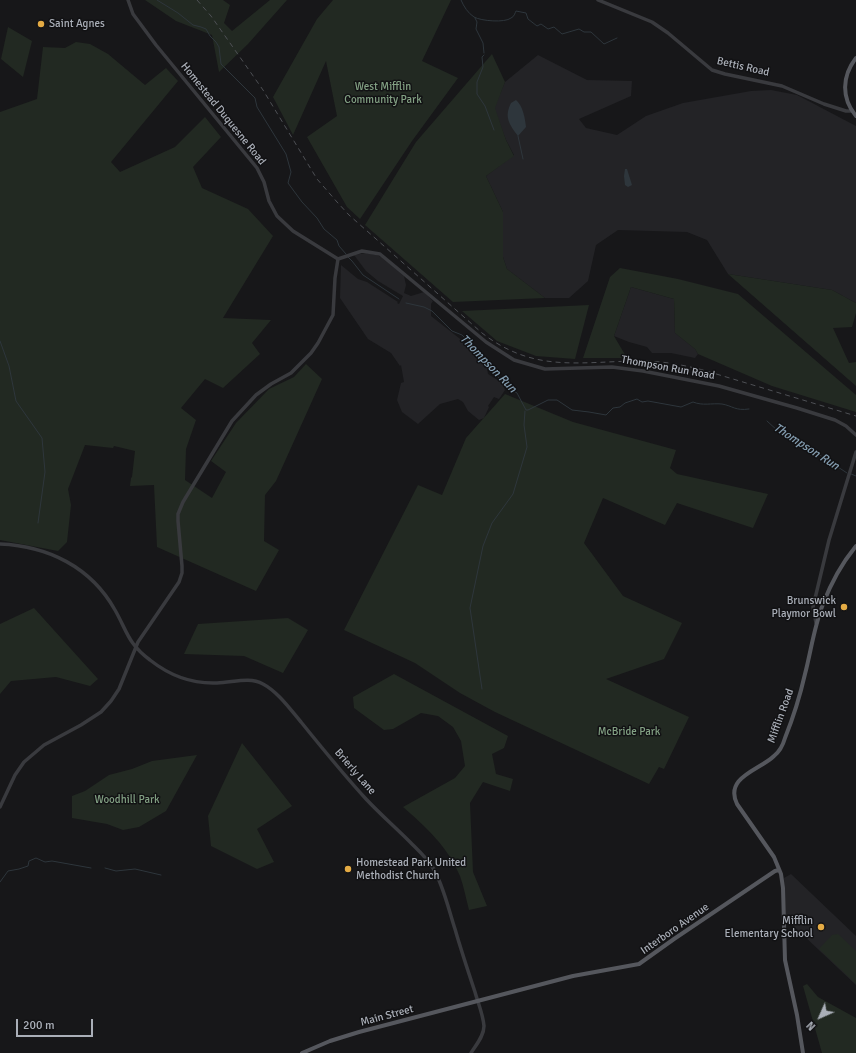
<!DOCTYPE html>
<html>
<head>
<meta charset="utf-8">
<style>
  body { margin:0 }
  #map { position:relative; width:856px; height:1053px; overflow:hidden; background:#171719; font-family:Signika,sans-serif }
  canvas { display:block }
  .north { position:absolute; left:800px; top:997px; width:40px; height:40px; -webkit-text-stroke:3px #121214; paint-order:stroke; rotate:225deg; font-size:11px; font-weight:700; line-height:16px; text-align:center; color:#aaafb8 }
  .north::after { content:''; display:block; margin:auto; width:14px; height:18px; background:#aaafb8; clip-path:polygon(50% 0,100% 100%,50% 72%,0 100%) }
  .scale { position:absolute; left:16px; top:1019px; width:77px; height:18px; box-sizing:border-box; border:2px solid #aaafb8; border-top:0; padding-left:5px; font-size:12px; line-height:14px; white-space:nowrap; color:#aaafb8; -webkit-text-stroke:3px #121214; paint-order:stroke }
</style>
</head>
<body>
<div id="map">
<canvas width="856" height="1053"></canvas>
<div class="north">N</div>
<div class="scale">200 m</div>
</div>
<script>
const context = document.querySelector('canvas').getContext('2d');
context.lineJoin = 'round';
function fillPath(path, color) { context.fillStyle = color; context.fill(path, 'evenodd'); }
function trace(path, color, width, dash) { context.strokeStyle = color; context.lineWidth = width; context.lineCap = dash ? 'butt' : 'round'; context.setLineDash(dash || []); context.stroke(path); }
function drawText(font, color, halo, rows, align = 'center') {
  context.font = font + ' Signika,sans-serif'; context.lineWidth = 3; context.setLineDash([]); context.textBaseline = 'middle'; context.strokeStyle = halo; context.fillStyle = color; for (const [text, x, y, turn = 0] of rows) {
    context.save(); context.translate(x, y); context.rotate((+turn || 0) * Math.PI / 180); context.textAlign = isNaN(turn) ? turn : align; if (halo) context.strokeText(text, 0, 0); context.fillText(text, 0, 0); context.restore();
  }
}
const built = new Path2D(`
  M538,55L587,80L632,81L631,96L579,119L586,128L617,135L646,116L683,103L751,91L771,90L797,95L856,126V303L832,290L728,274L707,240L687,232L618,230L596,245L588,281L569,298H545L507,269L503,257V212L486,176L514,155L506,140L494,108L505,82Z
  M366,253L376,255L382,257L404,276L406,285L404,293L411,296L424,292L433,301L431,304V316L464,342L481,359L487,368L488,374L502,383L505,390L499,399L494,397L488,406L489,407L484,418L479,420L468,411L463,402L458,399L440,404L418,424L402,412L397,400L401,383L404,382L401,365L400,366L391,353L368,339L340,298L341,265L358,279L367,282L398,302L397,303L399,304L403,296L378,281L366,271L354,255Z
  M631,287L674,299L675,333L695,349L698,354L695,358L671,353H652L647,347L629,342L614,336Z
  M791,874L856,936V985L785,918L784,878Z`);
const green = new Path2D(`
  M145,0H223L230,5L224,23L232,31L270,0H287L248,44L219,72L212,35L176,21Z
  M333,0H451L422,61L458,78L412,141L360,219L347,207L307,137L337,116L326,61L293,135L273,97L317,19Z
  M8,27L32,41L23,77L1,59Z
  M76,42L90,44L108,54L145,85L166,68L178,81L111,162L120,172L175,147L205,117L221,137L193,167L202,188L248,209L273,236L223,318L271,320L252,343L260,354L223,388L205,379L181,408L196,420L186,449L185,480L212,498L226,472L211,461L236,423L269,389L294,377L306,364L322,379L276,481L265,495L264,541L279,550L256,591L157,547L154,485L130,486L131,478L132,477L135,451L114,446L113,448L85,445L68,489L71,505L67,542L58,551L0,540V112L37,99L43,47L65,48Z
  M492,54L505,82L495,108L506,140L514,156L486,176L503,212V257L507,269L545,298L453,302L365,225L416,142Z
  M620,268L678,279L738,294L856,395V412L772,386L698,354L695,349L675,333L674,299L631,287L614,336L627,358H583L610,277Z
  M728,274L832,290L856,303V313L852,327L833,328L849,363L856,362V386Z
  M589,305L575,359L536,356L497,341L462,311Z
  M505,394L573,422L676,450L670,468L677,474L768,494L753,528L677,503L665,525L603,498L584,543L623,596L682,623L664,659L606,679L689,717L664,769L659,767L649,784L495,712L460,693L415,663L344,630L418,485L442,495L466,438Z
  M34,608L98,679L90,686L56,677L11,681L0,694V624Z
  M288,618L308,630L283,673L244,656L184,654L198,624Z
  M394,674L508,736L504,748L492,754L496,774L513,779L510,791L483,782L470,803L473,872L487,906L469,910C466,899 464,887 460,876C448,847 426,827 403,807L455,778L465,766L461,741L453,727L438,716L421,713L393,729L384,730L354,708L353,697Z
  M242,743L292,806L257,829L274,862L257,869L211,846L208,816Z
  M197,755L166,811L139,827L123,830L107,824L72,818V796L85,791L109,775L132,769L152,761Z
  M838,934L856,951V984L819,949L832,935Z
  M807,984L818,997L856,1018V1053H822L803,986Z`);
const water = new Path2D(`
  M516,100C523,106 525,118 526,127L518,136C509,124 504,117 511,103Z
  M625,169H627L632,185L628,187L625,185L624,176Z`);
const stream = new Path2D(`
  M157,0L178,13L193,25L201,27L206,29L210,36L216,42L219,47L221,64L255,98L257,107L286,154L291,172L288,183L302,202L317,218L324,229L337,240L339,246L346,254
  M461,0C464,7 468,13 474,17C481,21 505,23 511,18C514,17 515,13 516,11L526,13L528,19L537,26L541,24L548,29L554,27L562,34L579,29L584,32H591L604,44L617,38
  M475,18L477,22L476,29L483,43L484,53
  M484,55L482,57L483,67L477,82V94L485,106L494,130
  M518,136L523,159
  M348,257L352,261L363,275L399,299
  M406,303L424,307L432,311L452,331L462,335L486,360L493,373L503,381L507,387L517,393L526,410H528L548,400H557L572,410L589,412L606,415L613,408L620,407L625,403L637,399L642,402L648,401L681,407L693,402C703,406 711,403 722,404C733,406 735,411 749,409
  M0,341L9,366L16,401L42,438L45,472L38,523
  M767,421L778,431L803,444L847,473
  M851,474L856,476
  M482,689L470,608L483,546L492,523L513,494L527,447L524,425L525,411
  M105,868L116,871L135,869L161,875
  M0,882L8,871L19,869L28,866L29,861L36,858L45,862L52,861L91,868`);
const minor = new Path2D(`
  M128,0L133,14L156,45L257,168L264,182L269,201L277,216L293,231L338,259
  M598,0L652,22L668,33L712,70L725,74L782,86L824,104L846,111H852
  M338,259L362,251L380,254L486,342L514,360L545,369L612,367L643,371L719,386L797,408L835,420L846,426L856,435
  M0,544C48,546 91,567 115,610C127,631 128,644 150,660C169,675 192,684 217,683C232,683 249,676 263,684C278,692 290,709 301,722C322,748 343,774 366,799C380,814 395,827 410,842C418,850 427,858 433,868C443,884 449,911 455,929C461,950 468,971 475,992C478,1003 483,1014 484,1026C484,1036 476,1045 471,1053
  M816,623L813,607L829,540L856,452
  M0,807L15,775L24,762L44,745L81,725L101,712L111,701L119,689L138,642L179,582L182,573V566L178,521V514L183,502L232,421L256,395L271,384L291,373L311,353L318,343L333,315L335,278L338,259`);
const major = new Path2D(`
  M856,58C842,76 841,98 856,116
  M302,1053L330,1041L359,1032L573,976L639,964L674,939L775,871L779,870
  M803,1053L797,1015L785,960L783,888L781,874L774,857L737,804C724,777 760,770 774,756C779,752 783,745 785,738C793,718 800,696 805,674C811,651 814,627 823,604C831,583 842,563 856,546`);
const rail = new Path2D(`
  M197,0L211,16L263,90L317,179L337,202L349,215L482,333C535,374 581,361 642,361C663,361 683,365 703,370L856,416`);
const markers = [
  [41,24,4,"#e4ab44"],
  [844,607,4,"#e4ab44"],
  [348,869,4,"#e4ab44"],
  [821,927,4,"#e4ab44"]
];
const poiNames = [
  ["Saint Agnes",49,24],
  ["Brunswick",836,601,"right"],
  ["Playmor Bowl",836,614,"right"],
  ["Homestead Park United",356,863],
  ["Methodist Church",356,876],
  ["Mifflin",813,921,"right"],
  ["Elementary School",813,934,"right"]
];
const streetNames = [
  ["Bettis Road",743,67,13],
  ["Homestead Duquesne Road",223,114,51],
  ["Thompson Run Road",668,368,10],
  ["Mifflin Road",781,716,-70],
  ["Brierly Lane",355,772,49],
  ["Interboro Avenue",675,929,-35],
  ["Main Street",387,1016,-15]
];
const parkNames = [
  ["West Mifflin",383,87],
  ["Community Park",383,100],
  ["McBride Park",629,732],
  ["Woodhill Park",127,800]
];
const waterNames = [
  ["Thompson Run",488,364,46],
  ["Thompson Run",806,447,33]
];
fillPath(built, '#232326');
fillPath(green, '#222922');
fillPath(water, '#2e363c');
trace(stream, '#2e363c', 1);
trace(minor, '#393a3e', 3.5);
trace(major, '#55575d', 4);
trace(rail, '#4e5055', 1, [5, 4]);
for (const [x, y, r, color] of markers) { const dot = new Path2D(); dot.arc(x, y, r, 0, 2 * Math.PI); context.fillStyle = color; context.fill(dot); trace(dot, '#121214', 1.5); }
drawText('11px', '#aaafb8', '#121214', poiNames, 'left');
drawText('11px', '#aaafb8', '#121214', streetNames);
drawText('11px', '#83a184', '#121214', parkNames);
drawText('italic 12px', '#849db0', '#121214', waterNames);
</script>
</body>
</html>
